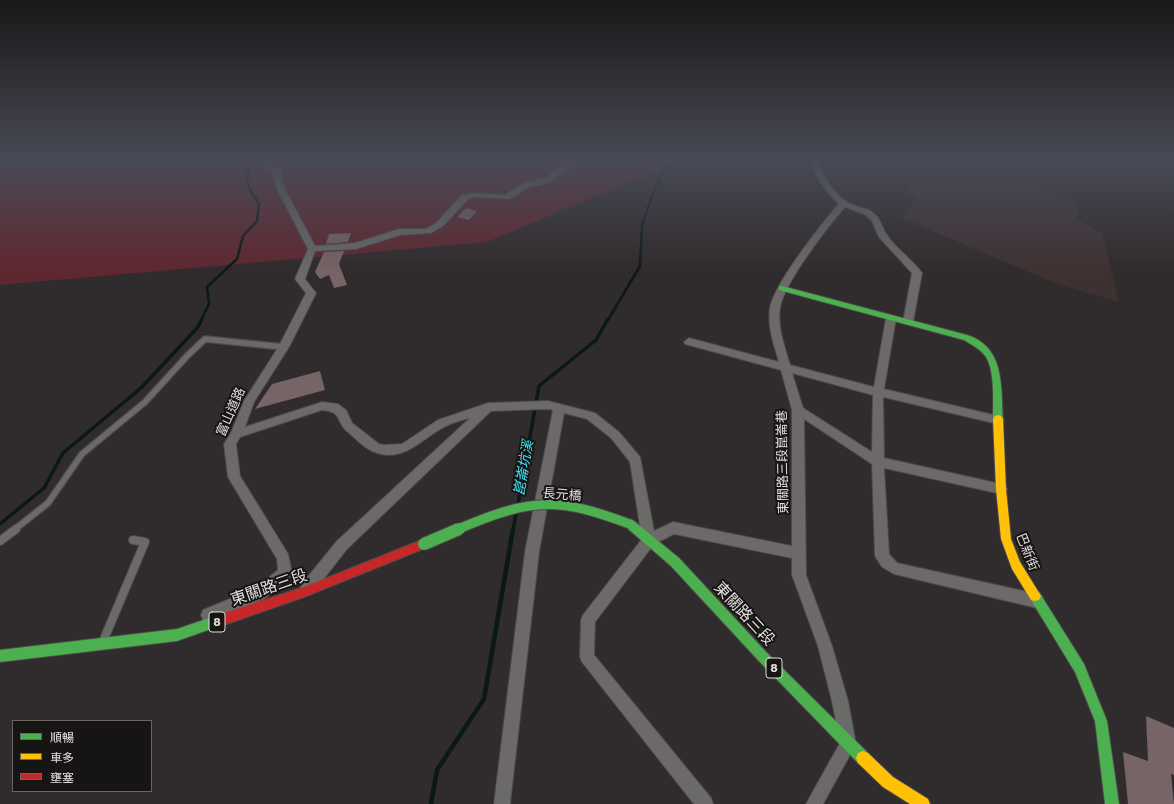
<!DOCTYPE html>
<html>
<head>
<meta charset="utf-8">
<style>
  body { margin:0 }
  #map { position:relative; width:1174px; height:804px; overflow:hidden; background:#302b2c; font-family:"Work Sans","Noto Sans TC",sans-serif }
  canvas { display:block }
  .legend { position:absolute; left:12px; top:720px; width:140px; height:72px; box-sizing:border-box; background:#171414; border:1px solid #696565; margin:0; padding:5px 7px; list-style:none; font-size:12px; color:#e3dede }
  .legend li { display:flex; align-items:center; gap:8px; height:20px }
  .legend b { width:20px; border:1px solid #696565 }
</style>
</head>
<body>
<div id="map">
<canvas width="1174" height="804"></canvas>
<ul class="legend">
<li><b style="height:5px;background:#4caf50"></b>順暢</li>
<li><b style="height:5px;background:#ffc107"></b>車多</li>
<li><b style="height:5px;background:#c62828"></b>壅塞</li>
</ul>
</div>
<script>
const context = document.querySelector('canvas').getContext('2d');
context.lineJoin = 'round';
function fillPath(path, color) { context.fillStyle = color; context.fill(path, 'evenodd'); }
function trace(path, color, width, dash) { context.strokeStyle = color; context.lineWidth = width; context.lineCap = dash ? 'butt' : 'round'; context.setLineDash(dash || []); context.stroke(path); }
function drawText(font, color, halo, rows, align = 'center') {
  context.font = font + ' "Work Sans","Noto Sans TC",sans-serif'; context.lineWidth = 4; context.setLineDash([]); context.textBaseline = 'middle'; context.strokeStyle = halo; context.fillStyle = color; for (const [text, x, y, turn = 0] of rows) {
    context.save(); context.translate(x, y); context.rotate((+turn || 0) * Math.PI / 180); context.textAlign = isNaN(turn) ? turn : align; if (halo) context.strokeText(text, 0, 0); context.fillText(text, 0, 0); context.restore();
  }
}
const built = new Path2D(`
  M927,160H989L1023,178L1079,204L1077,219L1102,233L1119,302L1057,284L902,218L917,197L906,192L912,168Z`);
const green = new Path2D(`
  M0,160H682L487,242L0,285Z`);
const streamFar2 = new Path2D(`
  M201,320L209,304L207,287L237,259L243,236L257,221L259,204C248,188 240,176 256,160
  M608,320L640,266L642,225L655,188L669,160`);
const streamFar1 = new Path2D(`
  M518,504L539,386L596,340L608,319
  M0,524L44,488L63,453L141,388L198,327L202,319
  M513,530L516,514`);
const stream = new Path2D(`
  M431,804L437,770L484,699L513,529`);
const building = new Path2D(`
  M466,208L477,211L469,220L457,217Z
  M351,233L348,242L326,244L329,234Z
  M344,251L339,264L347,285L334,288L329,275L320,279L315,272L324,252Z
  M320,371L325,390L255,409L272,384Z
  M1146,716L1174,728V775L1171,774L1174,804H1128L1123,752L1148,761Z`);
const laneFar1 = new Path2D(`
  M14,530L48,503L82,454L145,402L188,355L205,339L284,347`);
const lane = new Path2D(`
  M0,541L16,529
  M104,639L145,542L133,540`);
const street = new Path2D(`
  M257,160H266L280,170L285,189L315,246L355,243L399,229H426L437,222L462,195L474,193L505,195L523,183L546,178L554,170L573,160H583L560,174L552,182L529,187L510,199L474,197L468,199L443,226L431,233L400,235L356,249L315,251L305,279L316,293L289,347L254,402L245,427L322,402L338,404L346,410L352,423L379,444L384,445L402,444L438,420L488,403L548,401L591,412L595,413L619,432L640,457L654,531L673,522L792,546V410L781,370L685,344L684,342L689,338L779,362C774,345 767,326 770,308C774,284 822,223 839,204C825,190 817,180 810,160H818C823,176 832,192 847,202C854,207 865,207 872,212C881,218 881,227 887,235C896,249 912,259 922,273L913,322L911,324H905L903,322L912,273L879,237L872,221L866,215L845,207C828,226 784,283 780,308C777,327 785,347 790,365L874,387L886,318L891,315L896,318L884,389L1002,417L1004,420L1002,423L998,424L883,397L884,458L1001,484L1005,485L1007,489L1005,493L1001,494L884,468L889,554L897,563L1037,594L1042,596L1044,601L1042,606L1037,608L894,574L882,567L875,556L872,464L804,419L806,575L832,646L848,701L856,744L823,804H806L840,743L832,701L818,646L792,575V558L674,534L654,544L595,622L594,655L711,798L713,804H694L582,662L580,657L581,620L583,615L642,539L630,462L611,438L587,419L564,413L539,552L510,804H494L525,552L553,410L548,409L491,411L347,549L312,594L307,595L302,594L300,589L302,584L337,541L470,418C462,420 454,422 446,426C421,438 404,465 372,451C363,447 355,438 348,432C335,422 344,412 322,410L240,437L236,444L240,476L288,554L292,573L290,577L264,599L208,622L203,620L201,615L203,610L254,589L278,570L277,559L228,477L224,444L231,433L244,401L279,346L306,293L295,279L308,249L277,189L272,171ZM792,373L873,395L872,452L803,408Z`);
const fast = new Path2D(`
  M779,286H782L967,335C1005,347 1001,387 1003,419L1001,422H995L993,419C993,402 995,371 986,357C981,349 972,345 964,340L779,290Z
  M630,519L634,521L679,558L766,652L868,753L870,758L868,763L863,765L858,763L758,660L671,566L626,527L625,524L626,521Z
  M1035,591L1039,592L1084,664L1107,721L1119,804H1105L1095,721L1075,672L1031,600L1029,596L1031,592Z
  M221,614L225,616L227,620L225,624L177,641L0,662V650L177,629Z`);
const slow = new Path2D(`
  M998,415L1001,416L1003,419L1006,489L1011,539L1020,562L1041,596L1039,600L1035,601L1031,600L1012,569L1001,539L996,489L993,419L995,416Z
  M863,751L868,753L893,777L928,799L930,804H910L883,787L858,763L856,758L858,753Z`);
const jam = new Path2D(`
  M424,539L428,541L429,544L428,547L304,597L221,626L217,624L215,620L217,616L221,614L304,587Z`);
const fastBridgeFar1 = new Path2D(`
  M456,530C489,516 523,502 559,505C584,507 607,516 630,524`);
const fastBridge = new Path2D(`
  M424,544L459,529`);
const shields = [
  [217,622,16],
  [774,668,16]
];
const shieldNames = [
  ["8",217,622],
  ["8",774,668]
];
const streetNames = [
  ["富山道路",231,412,-66],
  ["東關路三段崑崙巷",783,462,-91],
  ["長元橋",562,495,5],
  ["巴新街",1027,552,68]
];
const waterNames = [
  ["崑崙坑溪",524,468,-80]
];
const nearStreetnames = [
  ["東關路三段",269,588,-19],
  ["東關路三段",744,614,47]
];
fillPath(built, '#3e3132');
fillPath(green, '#5f272f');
trace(streamFar2, '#0b181a', 2.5);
trace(streamFar1, '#0b181a', 3.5);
trace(stream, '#0b181a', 4.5);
fillPath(building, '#766466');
trace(laneFar1, '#4c4949', 8);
trace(lane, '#4c4949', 10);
trace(street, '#4c4949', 2);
trace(fast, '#4c4949', 2);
trace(slow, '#4c4949', 2);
trace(jam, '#4c4949', 2);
trace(laneFar1, '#6c6969', 5.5);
trace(lane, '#6c6969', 8);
fillPath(street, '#6c6969');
fillPath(fast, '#4caf50');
fillPath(slow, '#ffc107');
fillPath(jam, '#c62828');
trace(fastBridgeFar1, '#4c4949', 11, []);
trace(fastBridge, '#4c4949', 14, []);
trace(fastBridgeFar1, '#4caf50', 9);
trace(fastBridge, '#4caf50', 12);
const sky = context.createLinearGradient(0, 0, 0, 273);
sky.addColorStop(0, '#1a1818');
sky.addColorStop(0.59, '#484a56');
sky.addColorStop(1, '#484a5600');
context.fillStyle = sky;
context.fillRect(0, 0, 1174, 273);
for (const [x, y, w] of shields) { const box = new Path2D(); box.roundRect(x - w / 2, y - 10, w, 20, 3); context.fillStyle = '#171414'; context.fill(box); trace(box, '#e3dede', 1); }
drawText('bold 12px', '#e3dede', null, shieldNames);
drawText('13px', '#e3dede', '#171414', streetNames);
drawText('italic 14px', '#3ee8f9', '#171414', waterNames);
drawText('16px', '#e3dede', '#171414', nearStreetnames);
</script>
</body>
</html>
